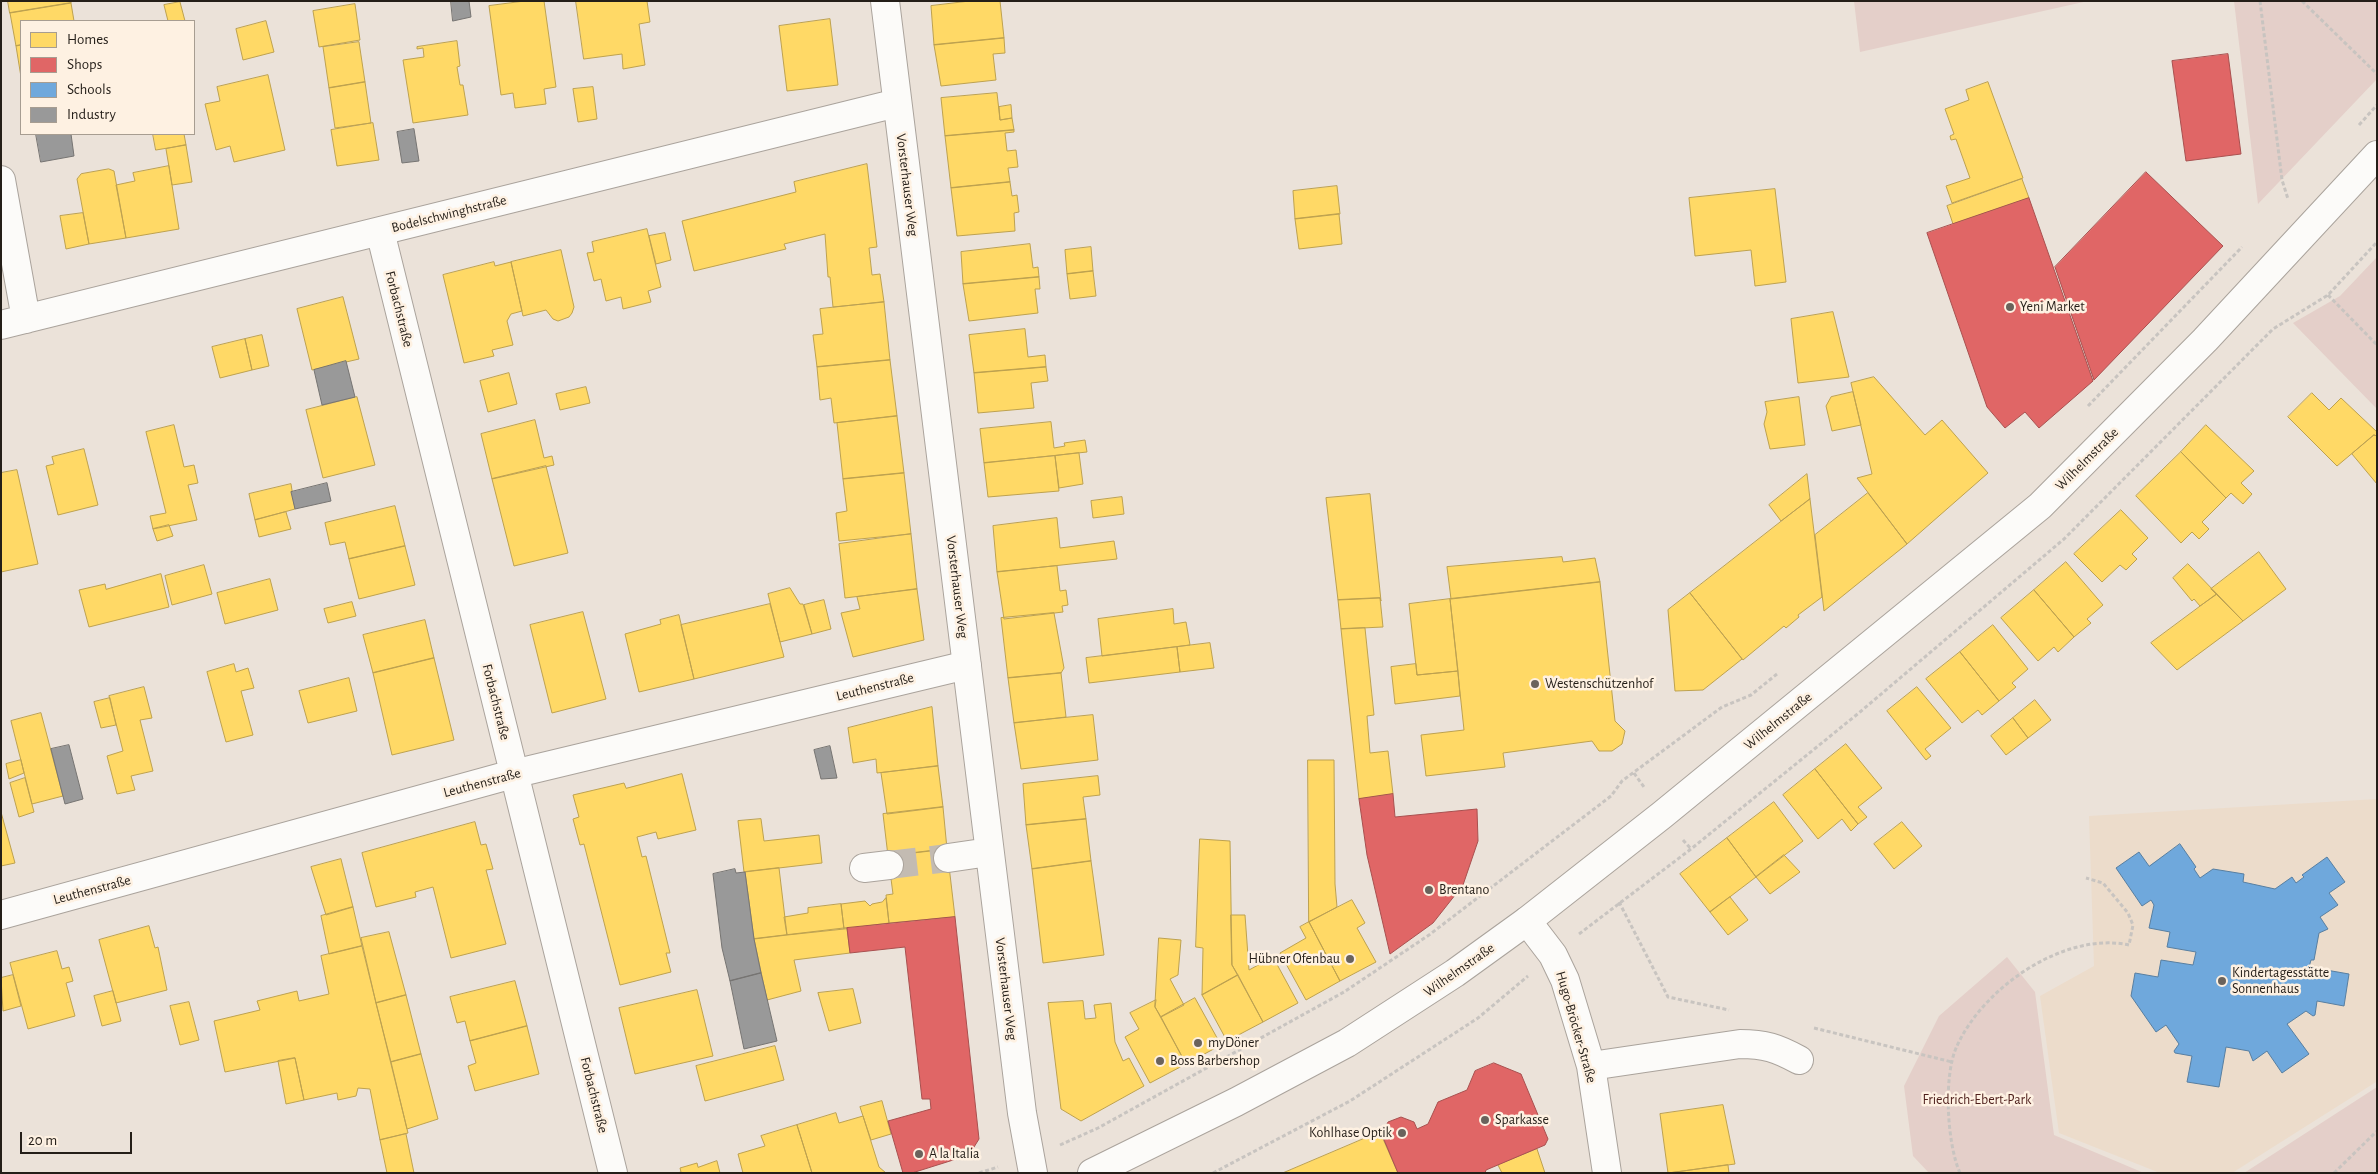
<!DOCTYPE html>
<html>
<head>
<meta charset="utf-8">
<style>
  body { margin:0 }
  #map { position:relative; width:2378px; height:1174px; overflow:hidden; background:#ebe2d9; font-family:"Alegreya Sans",sans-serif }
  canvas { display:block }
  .frame { position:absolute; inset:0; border:2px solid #241e18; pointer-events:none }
  .legend { position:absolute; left:20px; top:20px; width:175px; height:115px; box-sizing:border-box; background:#fef1e2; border:1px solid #a79d91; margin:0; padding:6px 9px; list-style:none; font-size:15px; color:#241e18 }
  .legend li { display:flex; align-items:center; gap:10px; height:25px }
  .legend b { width:25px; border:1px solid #a79d91 }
  .scale { position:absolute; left:20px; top:1132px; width:112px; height:22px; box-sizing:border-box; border:2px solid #241e18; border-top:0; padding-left:6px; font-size:15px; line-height:18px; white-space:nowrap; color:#241e18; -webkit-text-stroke:4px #fef1e2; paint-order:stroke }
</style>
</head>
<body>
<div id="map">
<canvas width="2378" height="1174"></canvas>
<div class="frame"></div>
<ul class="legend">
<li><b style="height:14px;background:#ffd966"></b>Homes</li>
<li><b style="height:14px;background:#e06666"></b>Shops</li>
<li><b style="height:14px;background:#6fa8dc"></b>Schools</li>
<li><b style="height:14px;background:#999"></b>Industry</li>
</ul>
<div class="scale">20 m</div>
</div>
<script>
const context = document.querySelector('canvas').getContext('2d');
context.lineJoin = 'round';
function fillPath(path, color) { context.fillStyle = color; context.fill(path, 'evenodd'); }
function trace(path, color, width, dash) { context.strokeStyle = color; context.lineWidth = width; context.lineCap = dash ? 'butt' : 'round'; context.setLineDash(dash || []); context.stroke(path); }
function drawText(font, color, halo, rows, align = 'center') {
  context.font = font + ' "Alegreya Sans",sans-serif'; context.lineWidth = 5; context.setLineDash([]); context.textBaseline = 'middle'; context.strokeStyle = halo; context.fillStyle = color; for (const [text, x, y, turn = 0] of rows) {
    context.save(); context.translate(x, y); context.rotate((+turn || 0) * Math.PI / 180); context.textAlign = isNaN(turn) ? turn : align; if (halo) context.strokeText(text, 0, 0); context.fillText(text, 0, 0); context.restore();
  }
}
const built = new Path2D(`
  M2377,799L2376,1082L2232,1173H2160L2059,1133L2040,996L2094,966L2089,816Z`);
const green = new Path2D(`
  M1854,1H2088L1860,52Z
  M2234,1H2377V79L2258,204Z
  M2377,257V409L2293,323L2340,296Z
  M2007,957L2035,992L2054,1135L2144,1173H1929L1913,1156L1904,1086L1939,1016Z
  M2377,1087V1173H2244Z`);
const homes = new Path2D(`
  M8,1H71V3L10,13Z
  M525,1H544L556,87L544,89L546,104L515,108L513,93L501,95L489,6Z
  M576,1H647L650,22L639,24L645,65L623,69L622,54L584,59Z
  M970,1H1000L1004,38L934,45L931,6Z
  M180,2L185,21H168L164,5Z
  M71,3L74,21H21V45L16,46L10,13Z
  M355,4L360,40L319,47L313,11Z
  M830,19L838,85L787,91L779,26Z
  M266,21L274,52L243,60L236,29Z
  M1004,38L1005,53L993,54L996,80L941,86L934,45Z
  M457,41L460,66L457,67L460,85H463L468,115L413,123L403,60L424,57L423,48L417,49V47Z
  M359,42L365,82L329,88L323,47Z
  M21,45V77L16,46Z
  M268,75L285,150L234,162L230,146L216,150L205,104L220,101L217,87Z
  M365,82L371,123L335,128L329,88Z
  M1988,82L2023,178L1952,203L1946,186L1970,178L1956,139L1951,140L1950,136L1954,134L1945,109L1969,100L1966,90Z
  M593,87L597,119L578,122L573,89Z
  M997,93L1000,120L1012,118L1014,130L945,136L941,98Z
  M1011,105L1012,118L1000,120L999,107Z
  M373,123L379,160L337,166L331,130Z
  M1014,130V132L1005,133L1007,151L1016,150L1018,167L1008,168L1010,182L951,188L945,136Z
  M153,134H184L186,145L156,150Z
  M186,145L192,182L172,185L166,149Z
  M867,164L877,247L869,248L872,275L880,274L884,302L833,307L830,277H828L825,234L784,244L786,249L694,271L682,221L796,192L794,182Z
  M169,166L179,229L126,238L116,185L135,181L133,173Z
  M109,169L114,171L126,238L89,244L77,179L81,174Z
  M2022,179L2029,198L1953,224L1947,206Z
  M1010,182L1012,196L1017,195L1019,212L1014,213L1015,231L957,236L951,188Z
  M1337,186L1340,214L1295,219L1293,191Z
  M1775,189L1786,282L1755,286L1751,250L1695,256L1689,198Z
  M83,213L89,244L66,249L60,216Z
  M1339,214L1342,244L1299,249L1295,219Z
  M647,229L661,287L648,291L651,302L623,309L621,297L606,301L601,279L594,281L587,253L594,252L592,242Z
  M665,233L671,260L656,264L649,236Z
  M1030,244L1033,268L1038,267L1039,277L963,284L961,252Z
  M1091,247L1093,271L1067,274L1065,250Z
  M561,250L574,307L572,313L569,317L558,321L553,319L546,310L523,316L511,262Z
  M494,262L495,266L511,262L522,311L511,314L507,321L513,345L492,350L494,356L464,363L443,275Z
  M1093,271L1096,296L1070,299L1067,274Z
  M1039,277L1040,289H1035L1038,313L969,321L963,284Z
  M343,297L359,359L312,370L297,309Z
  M884,302L890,360L817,367L813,335L823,334L820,309Z
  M1833,312L1849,377L1798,383L1791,319Z
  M1025,329L1028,357L1045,355L1046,367L974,373L969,335Z
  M262,335L269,366L252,370L245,339Z
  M245,339L252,370L220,378L212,347Z
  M890,360L897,416L834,423L831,398L820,400L817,367Z
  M1046,367L1048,381L1031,383L1034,408L978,413L974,373Z
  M509,373L517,404L488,412L480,381Z
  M1874,377L1925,435L1942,420L1988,473L1907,544L1857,478L1872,474L1851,383Z
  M586,387L590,403L560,410L556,394Z
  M1853,392L1861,425L1832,431L1826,406L1831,397Z
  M2312,393L2329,410L2341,398L2377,432V436L2374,435L2337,466L2288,417Z
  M357,397L375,465L323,478L306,410Z
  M1799,397L1805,445L1770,449L1764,424L1767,412L1765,402Z
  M897,416L904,473L843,479L837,423Z
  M535,420L544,458L552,456L554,465L492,479L481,434Z
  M1051,422L1054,448L1065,446L1064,443L1085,440L1087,452L984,463L980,429Z
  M174,425L184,467L194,465L198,483L188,485L197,520L153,529L150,516L166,513L146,432Z
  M2206,425L2254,471L2241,483L2252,494L2243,504L2231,493L2226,498L2181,452Z
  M2374,435L2377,436V484L2352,454Z
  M84,449L98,505L58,515L46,466L54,464L52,457Z
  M2181,452L2226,498L2202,522L2209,529L2199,539L2192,532L2181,543L2136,496Z
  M1079,453L1083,484L1059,488L1055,456Z
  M1055,456L1059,491L988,497L984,463Z
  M546,466L568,553L514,566L492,479Z
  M17,470L38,564L1,572V473Z
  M904,473L911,534L839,541L836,513L847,511L843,479Z
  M1807,474L1810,499L1781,521L1769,505Z
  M291,484L295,509L255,520L249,494Z
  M1868,493L1907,544L1824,611L1815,535Z
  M1370,494L1381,601L1380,598L1338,600L1326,498Z
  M1122,497L1124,514L1093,518L1091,501Z
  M1810,499L1822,597L1798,615L1799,617L1786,628L1784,626L1743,660L1690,593Z
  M395,506L405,546L349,559L345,542L330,545L325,523Z
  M2121,510L2148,538L2132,554L2137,559L2126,570L2120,565L2102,582L2074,554Z
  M286,512L291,529L259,537L255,520Z
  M1057,518L1060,548L1114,541L1117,559L997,572L993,526Z
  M169,525L173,536L157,541L153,529Z
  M911,534L917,589L845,598L839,544Z
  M405,546L415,585L359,599L349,559Z
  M2259,552L2286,589L2243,621L2211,589Z
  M1562,557L1563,562L1595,558L1600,582L1451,599L1447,567Z
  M2066,562L2103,605L2087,619L2091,623L2074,637L2034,590Z
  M2188,564L2217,594L2200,606L2194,599L2192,601L2173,578Z
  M204,565L212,594L172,605L165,576Z
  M1057,566L1060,591L1066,590L1068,605L1062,606L1063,612L1004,619L997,572Z
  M161,574L169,607L89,627L79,590L105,584L106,589Z
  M270,579L278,610L225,624L217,593Z
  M1600,582L1615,721L1625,731L1622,744L1612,751H1599L1592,741L1503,753L1505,767L1426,776L1421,735L1464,730L1450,599Z
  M790,588L800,604H803L812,634L780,642L768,594Z
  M917,589L924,640L853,657L841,613L860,609L857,597Z
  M2034,590L2074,637L2058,652L2054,647L2038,661L2001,618Z
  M1690,593L1742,659L1703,690L1675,691L1668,610Z
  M2217,594L2243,621L2177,670L2151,643Z
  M1380,598L1383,627L1341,629L1338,600Z
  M1450,599L1458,671L1417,675L1409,604Z
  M824,600L831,629L812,634L804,605Z
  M352,602L356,616L328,623L324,609Z
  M770,604L784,657L694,679L681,625Z
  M1173,609L1174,624L1186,622L1190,645L1102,656L1098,619Z
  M583,612L606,699L552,713L530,625Z
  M1054,613L1064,668L1061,673L1008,678L1001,618Z
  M679,615L694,679L639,692L625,634L661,624L660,620Z
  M425,620L434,658L373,673L363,635Z
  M1993,625L2028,669L2012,683L2016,687L1999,701L1960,652Z
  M1365,628L1374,715L1367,716L1370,753L1388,751L1393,794L1359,799L1341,629Z
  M1210,643L1214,668L1180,672L1177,647Z
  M1177,647L1180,672L1089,683L1086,658Z
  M1960,652L1999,701L1982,715L1978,710L1962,723L1926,679Z
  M434,658L454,740L392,755L373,673Z
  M234,664L236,672L248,668L254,688L241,691L253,735L226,742L207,672Z
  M1416,664L1417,675L1458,671L1460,696L1395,704L1391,667Z
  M1061,673L1066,717L1014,723L1008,678Z
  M349,678L357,711L308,723L299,691Z
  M144,687L152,718L140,720L153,771L131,776L135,790L117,794L107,756L123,751L109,696Z
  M1917,687L1951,728L1925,749L1931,756L1926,760L1887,711Z
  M110,698L116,725L101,728L94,702Z
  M2035,700L2051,720L2028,738L2013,718Z
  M932,707L938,766L877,773L876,759L853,763L848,728Z
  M41,713L63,796L32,804L11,721Z
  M1093,715L1098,760L1021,769L1014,723Z
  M2013,718L2028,738L2006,755L1991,736Z
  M1846,744L1882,788L1858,807L1867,817L1858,824L1815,769Z
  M21,760L24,773L9,779L6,764Z
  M1308,760H1334L1335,884L1337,907L1309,922Z
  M938,766L943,807L887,814L881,773Z
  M1815,769L1858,824L1851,831L1842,819L1818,839L1783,795Z
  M682,774L696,830L658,839L656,832L637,837L642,857L646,856L670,953H666L671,972L620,985L584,844L580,845L573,819L579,817L573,795L624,783L626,788Z
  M1098,776L1100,795L1083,797L1086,819L1026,825L1023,784Z
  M25,778L34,812L19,817L10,783Z
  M1774,802L1803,841L1756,877L1727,838Z
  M943,807L947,849L888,856L883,814Z
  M1,812L15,863L1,866Z
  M761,819L764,841L819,835L822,863L744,872L738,821Z
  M1086,819L1091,861L1032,869L1026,825Z
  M475,822L481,845L486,844L493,869L486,870L506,944L451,958L433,887L415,892L416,897L376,907L362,853Z
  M1902,822L1922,846L1894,869L1874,844Z
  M1727,838L1756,877L1710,912L1680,874Z
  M1200,839L1230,841L1232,965L1238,975L1202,995L1203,948L1196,947Z
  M947,849L955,917L889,923L886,895L893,894L888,856Z
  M1784,855L1800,872L1770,894L1756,877Z
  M341,859L353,907L326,915L311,867Z
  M1091,861L1104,955L1043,963L1032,869Z
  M779,868L787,935L754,939L745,872Z
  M1730,897L1748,920L1728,935L1710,912Z
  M886,898L889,923L844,929L841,904L865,901L870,906L872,904L882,902Z
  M1352,900L1365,923L1357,928L1376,962L1340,981L1309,922Z
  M841,904L844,929L787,935L784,917L808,913V908Z
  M353,907L362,946L329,954L321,916Z
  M1231,915H1245L1249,970L1273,957L1298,1003L1263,1022L1232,965Z
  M1309,922L1340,981L1306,1000L1280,953L1306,938L1300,927Z
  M149,926L155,948L158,947L167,990L116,1003L99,940Z
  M847,928L850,953L794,960L801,991L767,1000L754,939Z
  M389,932L406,995L376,1003L361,938Z
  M1159,938L1181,940L1178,975L1170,979L1184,1005L1161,1017L1155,1007Z
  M362,946L408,1133L380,1140L370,1089L358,1088L356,1096L338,1100L337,1093L304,1100L295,1058L225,1072L214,1021L260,1010L257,1001L297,991L299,1001L329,994L321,956Z
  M57,951L62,969L69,967L73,981L66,983L75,1016L28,1029L10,963Z
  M13,975L21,1006L3,1011L1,978Z
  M1238,975L1263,1022L1227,1041L1202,995Z
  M515,981L527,1026L470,1041L465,1021L457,1023L450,997Z
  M853,989L861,1023L829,1031L818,993Z
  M697,990L713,1056L635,1074L619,1008Z
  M113,991L121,1021L102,1026L94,996Z
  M406,995L421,1054L391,1062L376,1003Z
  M1195,998L1221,1045L1186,1064L1161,1017Z
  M1156,1000L1155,1007L1186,1064L1150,1083L1125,1037L1139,1029L1130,1013Z
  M1083,1001L1085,1019L1096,1018L1094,1005L1111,1003L1115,1042L1123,1061L1129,1058L1144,1086L1081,1121L1061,1109L1048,1003Z
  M189,1002L199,1040L180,1045L170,1006Z
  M527,1026L539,1074L475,1091L468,1066L476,1063L470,1041Z
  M775,1046L784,1080L705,1101L696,1066Z
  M421,1054L438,1119L407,1129L391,1062Z
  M295,1058L304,1100L286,1104L278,1061Z
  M882,1101L891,1134L871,1140L860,1107Z
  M1723,1105L1735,1164L1668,1173L1660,1114Z
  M836,1113L839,1123L863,1116L879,1167L886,1173H812L797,1125Z
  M797,1125L812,1173H743L738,1154L765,1146L761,1136Z
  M1380,1132L1398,1173H1283Z
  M406,1134L414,1173H387L380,1140Z
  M1537,1149L1545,1173H1502L1498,1165Z
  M717,1161L720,1173H677L681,1172L680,1168L697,1163L698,1167Z
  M1728,1165L1729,1173H1669Z`);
const shops = new Path2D(`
  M2228,54L2241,154L2186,161L2172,61Z
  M2146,172L2223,246L2094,380L2055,267Z
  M2029,198L2093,381L2039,428L2025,412L2005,428L1987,407L1927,233Z
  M1393,794L1395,817L1477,809L1478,841L1463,885L1433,923L1390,954L1367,855L1359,799Z
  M955,917L979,1139L969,1155L912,1173H903L888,1121L931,1109L930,1099H922L905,947L850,953L847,928Z
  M1494,1063L1521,1074L1548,1139L1545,1145L1486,1170L1485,1173H1398L1382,1135L1388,1122L1401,1117L1414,1122L1417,1129L1428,1124L1438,1102L1467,1090L1475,1071Z`);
const schools = new Path2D(`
  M2180,844L2196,867L2194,869L2200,878L2213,869L2244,874L2243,882L2275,889L2292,877L2296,883L2304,877L2302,875L2327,857L2345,882L2329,893L2338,905L2320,917L2328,929L2319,933L2314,960H2311L2309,967L2349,974L2344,1006L2317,1001L2315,1015L2313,1016L2306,1011L2287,1024L2309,1054L2282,1073L2267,1051L2253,1061L2249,1051L2226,1047L2219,1087L2187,1082L2192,1056L2175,1053L2174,1051L2179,1044L2166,1025L2156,1032L2131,996L2135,973L2158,977L2161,960L2193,965L2196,952L2167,947L2170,932L2149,928L2154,905L2151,900L2142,906L2116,868L2139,852L2149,866Z`);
const industry = new Path2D(`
  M451,1H469L471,17L453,21Z
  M414,129L419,161L402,163L397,132Z
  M36,134H71L74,156L41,162Z
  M346,361L355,397L322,405L314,370Z
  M327,483L331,501L295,509L291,492Z
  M69,745L83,799L65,804L51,749Z
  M830,746L837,778L821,779L814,750Z
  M735,869L736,873L745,872L754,939L761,973L730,981L722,948L713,874Z
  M761,973L777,1041L744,1049L730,981Z`);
const minorTunnel = new Path2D(`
  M889,865L948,858`);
const path = new Path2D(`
  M2260,1L2282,180L2288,199
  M2302,1L2377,74
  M2359,125L2377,105
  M2328,295L2377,345
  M2088,406L2242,247
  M1634,773L1644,787
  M1683,840L1691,849
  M1619,902L1668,997L1729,1010
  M1579,934L1691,849L1860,712L2064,539L2273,329L2328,295L2377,242
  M1814,1028L1952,1062
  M1060,1145L1098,1128L1344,992L1429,935L1611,796L1622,781L1722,707L1751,695L1777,674
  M979,1173L998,1167
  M1213,1173L1350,1101L1478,1018L1528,976
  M1960,1173C1947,1144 1943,1075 1957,1046C1983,988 2064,931 2129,945L2133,925L2128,913L2103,883L2086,878
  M2334,1173L2377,1131`);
const minor = new Path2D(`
  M885,1L1022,1113L1033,1173
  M1,180L26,319
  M380,231L613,1173
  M1,325L897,103
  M948,858L989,852
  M864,868L889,865
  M1,915L513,774L967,665
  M1527,921L1553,955L1565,980L1591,1066L1607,1173
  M1591,1066L1740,1044C1765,1044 1777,1048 1799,1060`);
const major = new Path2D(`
  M1092,1173L1236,1102L1347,1043L1455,973L1527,921L1662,815L2040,506L2205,340L2377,155`);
const markers = [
  [2010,307,5,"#6a635c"],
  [1535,684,5,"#6a635c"],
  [1429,890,5,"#6a635c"],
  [1350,959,5,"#6a635c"],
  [2222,981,5,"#6a635c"],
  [1198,1043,5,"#6a635c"],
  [1160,1061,5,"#6a635c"],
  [1485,1120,5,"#6a635c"],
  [1402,1133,5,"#6a635c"],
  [919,1154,5,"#6a635c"]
];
const streetNames = [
  ["Vorsterhauser Weg",907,185,83],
  ["Bodelschwinghstraße",449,214,-14],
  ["Forbachstraße",399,309,76],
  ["Wilhelmstraße",2087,459,-45],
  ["Vorsterhauser Weg",957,587,83],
  ["Leuthenstraße",875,687,-14],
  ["Forbachstraße",496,702,76],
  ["Wilhelmstraße",1778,721,-39],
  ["Leuthenstraße",482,783,-15],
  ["Leuthenstraße",92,890,-15],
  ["Wilhelmstraße",1459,970,-35],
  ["Vorsterhauser Weg",1006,989,83],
  ["Hugo-Bröcker-Straße",1576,1027,74],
  ["Forbachstraße",594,1095,76]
];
const poiNames = [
  ["Yeni Market",2020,307],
  ["Westenschützenhof",1545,684],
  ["Brentano",1439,890],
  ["Hübner Ofenbau",1340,959,"right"],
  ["Kindertagesstätte",2232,973],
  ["Sonnenhaus",2232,989],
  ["myDöner",1208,1043],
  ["Boss Barbershop",1170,1061],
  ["Sparkasse",1495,1120],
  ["Kohlhase Optik",1392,1133,"right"],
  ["A la Italia",929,1154]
];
const parkNames = [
  ["Friedrich-Ebert-Park",1977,1100]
];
fillPath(built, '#ecdccb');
fillPath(green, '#e4cfc9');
fillPath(homes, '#ffd966');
trace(homes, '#bda14f', 1);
fillPath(shops, '#e06666');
trace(shops, '#a8504f', 1);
fillPath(schools, '#6fa8dc');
trace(schools, '#587fa1', 1);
fillPath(industry, '#999');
trace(industry, '#767472', 1);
trace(minorTunnel, '#c3bbb2', 28, [28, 14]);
trace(minor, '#aaa39c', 30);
trace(major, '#aaa39c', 30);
trace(path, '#c8c4c0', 3, [4, 2.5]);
trace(minor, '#fcfbf9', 28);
trace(major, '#fcfbf9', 28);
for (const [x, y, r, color] of markers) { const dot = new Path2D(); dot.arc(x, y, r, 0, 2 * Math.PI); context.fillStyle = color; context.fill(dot); trace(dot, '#fef1e2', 2); }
drawText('14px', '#241e18', '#fef1e2', streetNames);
drawText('14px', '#241e18', '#fef1e2', poiNames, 'left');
drawText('14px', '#4e1f1b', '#fef1e2', parkNames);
</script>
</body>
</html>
